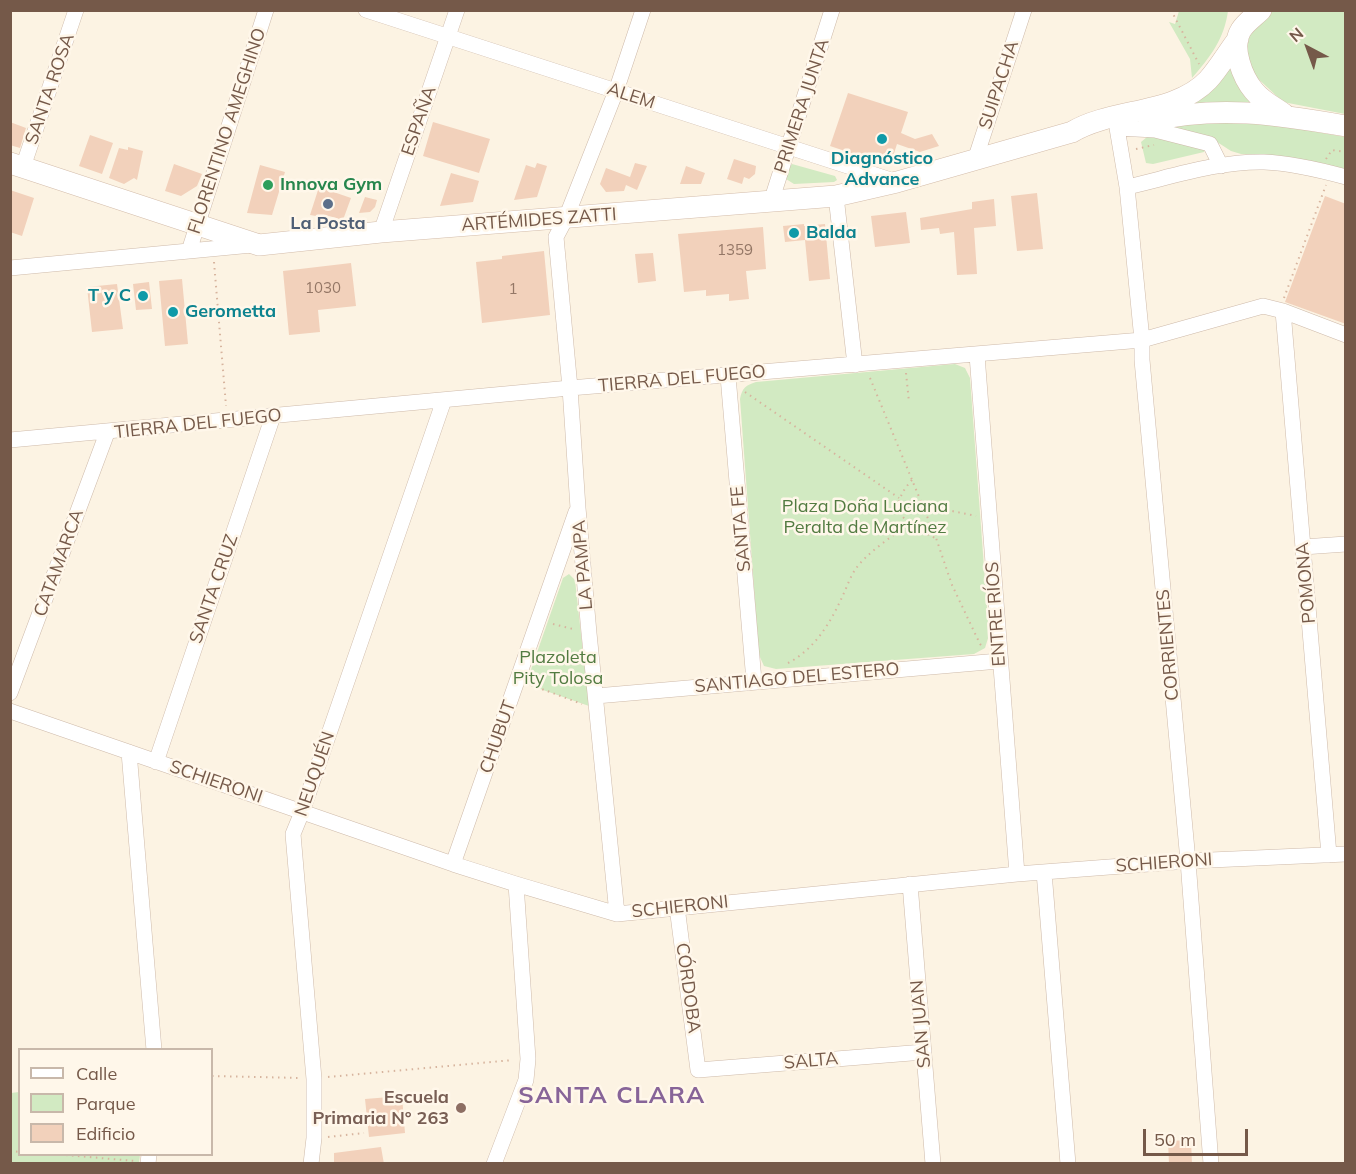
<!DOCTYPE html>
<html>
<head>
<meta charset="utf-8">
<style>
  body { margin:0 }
  #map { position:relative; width:1356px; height:1174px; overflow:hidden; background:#fcf3e3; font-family:Mulish,sans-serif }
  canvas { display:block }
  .frame { position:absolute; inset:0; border:12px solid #755949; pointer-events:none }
  .legend { position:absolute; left:18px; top:1048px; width:195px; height:108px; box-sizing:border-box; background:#fff7ea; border:2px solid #c8b8aa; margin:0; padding:8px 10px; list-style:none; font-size:18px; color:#755949 }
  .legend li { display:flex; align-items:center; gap:12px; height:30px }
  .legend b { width:30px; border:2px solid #c8b8aa }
  .north { position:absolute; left:1278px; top:18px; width:60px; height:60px; -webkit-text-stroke:4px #fff7ea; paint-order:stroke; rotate:319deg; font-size:16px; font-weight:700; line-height:24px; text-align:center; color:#755949 }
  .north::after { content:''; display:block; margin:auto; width:21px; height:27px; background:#755949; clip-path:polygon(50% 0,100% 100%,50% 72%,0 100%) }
  .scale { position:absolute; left:1143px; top:1129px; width:105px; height:27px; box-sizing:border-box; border:3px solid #755949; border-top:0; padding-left:8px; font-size:18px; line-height:21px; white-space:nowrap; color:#755949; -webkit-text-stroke:4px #fff7ea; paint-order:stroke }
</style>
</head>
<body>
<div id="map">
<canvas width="1356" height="1174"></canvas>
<div class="frame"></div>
<ul class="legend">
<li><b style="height:8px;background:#fff"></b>Calle</li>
<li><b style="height:16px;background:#d2eac2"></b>Parque</li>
<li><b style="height:16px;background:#f2d1bb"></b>Edificio</li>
</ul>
<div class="north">N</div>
<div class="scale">50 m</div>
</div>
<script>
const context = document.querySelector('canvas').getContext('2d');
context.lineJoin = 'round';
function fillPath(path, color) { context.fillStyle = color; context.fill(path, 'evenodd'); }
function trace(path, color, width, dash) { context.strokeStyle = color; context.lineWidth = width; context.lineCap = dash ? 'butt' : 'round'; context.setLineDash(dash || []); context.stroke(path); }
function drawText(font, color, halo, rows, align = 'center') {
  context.font = font + ' Mulish,sans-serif'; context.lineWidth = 5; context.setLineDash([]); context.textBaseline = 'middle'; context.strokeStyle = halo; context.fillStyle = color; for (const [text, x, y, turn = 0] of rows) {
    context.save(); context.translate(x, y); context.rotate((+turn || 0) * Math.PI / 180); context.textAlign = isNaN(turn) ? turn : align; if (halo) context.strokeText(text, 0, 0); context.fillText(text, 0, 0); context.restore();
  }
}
const green = new Path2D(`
  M1179,11H1228C1224,39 1211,56 1192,78L1190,59L1169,22L1175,24Z
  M1275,11H1345V114L1283,102L1252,73L1245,50L1246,38L1270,13Z
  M1227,68L1233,69L1256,104H1195Z
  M1202,122L1277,125L1345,137V172L1266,155L1241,154L1231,151L1211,138L1171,128L1172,125Z
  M1157,136L1206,148L1204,152L1153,164L1146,163L1141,142L1147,137Z
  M792,164L835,176L837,180L834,182L794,184L786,179L789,168Z
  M955,364L965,368L970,378L989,635L985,648L974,654L776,669L764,666L759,655L740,399C742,388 746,385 756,382Z
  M569,574L575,580L589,706L526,684L563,578Z
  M19,1092L20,1154L140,1155L139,1163H11V1093Z`);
const building = new Path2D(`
  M848,93L908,112L901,133L915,139L932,134L939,146L920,152L897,144L890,166L830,146Z
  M10,122L26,128L20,148L10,145Z
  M433,122L490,139L479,173L423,156Z
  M90,135L113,143L102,174L79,166Z
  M128,147L143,151L137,180L134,178L124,184L109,178L119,148L128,150Z
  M734,159L756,166L755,174L749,179L744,177L742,184L727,179Z
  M537,163L547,166L537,197L514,200L526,165L535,168Z
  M635,163L647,166L637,190L626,185L624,191L606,192L600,184L606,168L630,177Z
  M174,164L202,174L197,186L181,196L165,191Z
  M260,165L285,172L272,215L247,213Z
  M686,166L705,173L701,184H680Z
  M451,173L479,181L473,202L440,206Z
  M319,187L351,198L343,220L329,216L328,218L310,215Z
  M10,190L34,198L22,236L10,232Z
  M1037,193L1043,249L1017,251L1011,196Z
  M1325,196L1346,204V324L1285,302Z
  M365,197L377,200L375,207L370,212L359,213Z
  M994,199L996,226L974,228L977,274L957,275L954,232L940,234L939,228L921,230L920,218L972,209V202Z
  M906,212L910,243L875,247L871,216Z
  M804,224V226L825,224L830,279L809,281L805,240L785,242L783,226Z
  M763,227L766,269L746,271L749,299L729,301V294L706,296V290L684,292L678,234Z
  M544,251L550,315L482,323L476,262L502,259V256Z
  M653,253L656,281L638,283L635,254Z
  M351,263L356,306L318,310L320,332L289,335L283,271Z
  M182,279L188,344L165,346L159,281Z
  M149,282L152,309L136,310L133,284Z
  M117,284L123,329L92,332L87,287Z
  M402,1096L405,1133L369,1137L365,1099Z
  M1191,1140L1192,1164H1169L1168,1141Z
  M381,1147L384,1164H334V1153Z`);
const path = new Path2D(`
  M1171,10L1199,64
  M1136,149L1154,145
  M1326,159L1332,150L1346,152
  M214,262L226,406
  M1284,298L1326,185
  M906,373L909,402
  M870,378L936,538L952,585L980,644L984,648
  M745,392L899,498
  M912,480C883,512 907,524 935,538
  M923,505L976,516
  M553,624L573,629
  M788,663C815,649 831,622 843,595C847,587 850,577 855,570C866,553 892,537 908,524
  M531,685L582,704
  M212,1076L301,1078
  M328,1077L513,1060
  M328,1137L364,1133
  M10,1151L20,1152
  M54,1154L135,1161`);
const street = new Path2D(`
  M366,10L897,182
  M975,160L1024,10
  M23,167L76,10
  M1127,187C1171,177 1218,161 1264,162C1290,163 1320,170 1346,177
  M836,196L855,365
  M771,202L832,10
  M381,232L457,10
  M189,251L266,10
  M10,268L252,245
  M1283,311L1329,855
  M977,355L1017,874
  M728,376L754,681
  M10,440L570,388L1142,340L1263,306L1283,311L1346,335
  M1303,547L1346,544
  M10,693L107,433
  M596,696L999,661
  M10,711L453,864L516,884L617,914L1017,874L1188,861L1346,854
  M129,752L154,1050
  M156,762L273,416
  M453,864L576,512
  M1044,872L1068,1164
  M910,884L933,1164
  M677,907L698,1070L924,1052
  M617,914L589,633L578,508L570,388L556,237L566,218L616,91L643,10
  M148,1164L149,1154
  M311,1164L314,1138V1079L293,834L302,812L444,400
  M494,1164L526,1080L528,1059L516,884
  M1211,1164L1188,861L1142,360V340L1127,187L1117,128L1155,130L1210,144L1221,166`);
const secondary = new Path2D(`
  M1261,10C1255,16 1245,23 1241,30C1230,47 1243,78 1254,91C1262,101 1274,107 1284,114
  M1149,121C1218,105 1277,114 1346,126
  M10,163L259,245L381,232L836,196L897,182L1072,132C1112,108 1175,115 1208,80C1219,68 1228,52 1238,39`);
const markers = [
  [882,139,6,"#0f9aa8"],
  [268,185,6,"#2e9e5b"],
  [328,204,6,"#5c6f8a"],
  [794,233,6,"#0f9aa8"],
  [143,296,6,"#0f9aa8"],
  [173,312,6,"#0f9aa8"],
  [461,1108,6,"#8d6e63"]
];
const numberNames = [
  ["1359",735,250],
  ["1030",323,288],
  ["1",513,289]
];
const streetNames = [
  ["SUIPACHA",999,85,-72],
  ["SANTA ROSA",50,89,-71],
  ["ALEM",631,96,18],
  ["PRIMERA JUNTA",802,106,-72],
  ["ESPAÑA",419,121,-71],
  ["FLORENTINO AMEGHINO",227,131,-72],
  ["ARTÉMIDES ZATTI",539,220,-4],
  ["TIERRA DEL FUEGO",682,379,-5],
  ["TIERRA DEL FUEGO",198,424,-6],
  ["SANTA FE",741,529,-95],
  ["CATAMARCA",59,563,-70],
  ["LA PAMPA",583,565,-95],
  ["POMONA",1306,583,-95],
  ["SANTA CRUZ",214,589,-71],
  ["ENTRE RÍOS",996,614,-94],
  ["CORRIENTES",1168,645,-95],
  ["SANTIAGO DEL ESTERO",797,678,-5],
  ["CHUBUT",498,737,-71],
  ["NEUQUÉN",315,774,-71],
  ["SCHIERONI",216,782,19],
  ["SCHIERONI",1164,863,-4],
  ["SCHIERONI",680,907,-6],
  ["CÓRDOBA",688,988,82],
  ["SAN JUAN",921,1024,-95],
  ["SALTA",811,1061,-5]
];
const cultureNames = [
  ["Diagnóstico",882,159,"center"],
  ["Advance",882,180,"center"],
  ["Balda",806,233],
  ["T y C",131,296,"right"],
  ["Gerometta",185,312]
];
const leisureNames = [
  ["Innova Gym",280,185]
];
const serviceNames = [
  ["La Posta",328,224]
];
const parkNames = [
  ["Plaza Doña Luciana",865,507],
  ["Peralta de Martínez",865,528],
  ["Plazoleta",558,658],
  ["Pity Tolosa",558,679]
];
const educationNames = [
  ["Escuela",449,1098],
  ["Primaria N° 263",449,1119]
];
const districtNames = [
  ["SANTA CLARA",612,1096]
];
fillPath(green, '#d2eac2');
fillPath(building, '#f2d1bb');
trace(street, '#cebaaa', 16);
trace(secondary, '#d3bcaa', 22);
trace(path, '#d7b49e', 2, [1.5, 4.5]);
trace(street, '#fff', 15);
trace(secondary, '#fff', 21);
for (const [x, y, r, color] of markers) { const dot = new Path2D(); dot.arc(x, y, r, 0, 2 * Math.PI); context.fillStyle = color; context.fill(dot); trace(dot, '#fff7ea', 2); }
drawText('15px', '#947766', null, numberNames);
drawText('18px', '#755949', '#fff7ea', streetNames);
drawText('bold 18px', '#0d838f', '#fff7ea', cultureNames, 'left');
drawText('bold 18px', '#27864d', '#fff7ea', leisureNames, 'left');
drawText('bold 18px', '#4e5e75', '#fff7ea', serviceNames);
drawText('18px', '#527b41', '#fff7ea', parkNames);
drawText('bold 18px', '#785e54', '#fff7ea', educationNames, 'right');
context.letterSpacing = '1.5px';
drawText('bold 24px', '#876498', '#fff7ea', districtNames);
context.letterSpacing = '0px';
</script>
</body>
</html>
